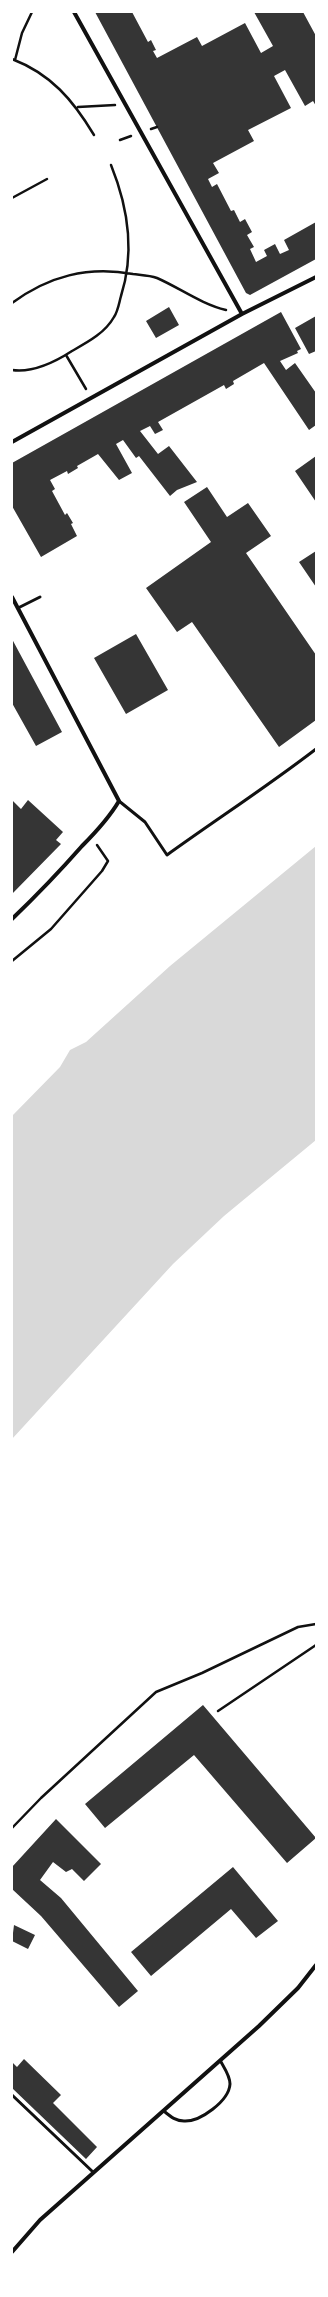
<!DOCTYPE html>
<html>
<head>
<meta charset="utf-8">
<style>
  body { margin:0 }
  #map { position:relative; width:328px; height:2297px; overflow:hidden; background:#fff; font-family:"Noto Sans",sans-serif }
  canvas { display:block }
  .frame { position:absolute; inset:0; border:13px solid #fff; pointer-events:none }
</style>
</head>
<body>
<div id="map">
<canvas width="328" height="2297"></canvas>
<div class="frame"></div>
</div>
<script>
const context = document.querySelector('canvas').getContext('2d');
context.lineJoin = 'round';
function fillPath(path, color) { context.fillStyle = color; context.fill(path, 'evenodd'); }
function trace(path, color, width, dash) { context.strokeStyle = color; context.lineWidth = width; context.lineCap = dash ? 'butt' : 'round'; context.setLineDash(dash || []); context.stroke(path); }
const water = new Path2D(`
  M316,846V1140L224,1216L173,1264L12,1439V1116L60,1067L70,1050L86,1042L170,966Z`);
const building = new Path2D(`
  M95,12H132L148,42L151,40L156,50L153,51L157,58L197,37L202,46L245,23L261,53L273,46L254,12H303L316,36V106L313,101L305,106L285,70L274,76L291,108L248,130L254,141L213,163L219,173L208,179L212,187L217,184L231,211L234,210L240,222L245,219L252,232L247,235L254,247L250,249L256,262L267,256L264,250L275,244L280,254L289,250L284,240L316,222V259L250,295L246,293Z
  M169,307L179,325L156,338L146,321Z
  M281,312L301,349L297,351L298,353L280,361L286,370L295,363L316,393V425L309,430L264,363L233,381L234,384L226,389L224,385L158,422L163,430L155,434L150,426L140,431L158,454L169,446L197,482L177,490L170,496L139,456L136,458L123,440L116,444L132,473L119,480L98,454L77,466L78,468L68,474L67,471L50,480L55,489L52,491L65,515L67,513L73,523L71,524L77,536L41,557L12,506V463Z
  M316,316V351L309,354L295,328Z
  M316,456V502L295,471Z
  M207,487L227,517L248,503L271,536L246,553L316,655V720L279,747L192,622L177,632L146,588L211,542L184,502Z
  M316,551V587L299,562Z
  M136,634L168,690L126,714L94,658Z
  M12,639L62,732L36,746L12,703Z
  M12,800L21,809L28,800L63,832L56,840L61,844L12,894Z
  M203,1705L316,1838L287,1863L194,1755L105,1828L85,1804Z
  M56,1819L101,1864L84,1881L72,1869L66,1872L53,1862L40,1880L61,1898L138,1991L119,2007L41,1916L12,1889V1867Z
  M233,1867L278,1921L256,1938L231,1909L151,1976L131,1952Z
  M14,1925L35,1935L28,1949L12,1941Z
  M24,2059L61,2095L53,2103L97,2147L86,2159L12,2088V2062L17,2067Z`);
const path = new Path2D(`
  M12,59C51,74 73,100 94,135
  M15,60L22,33L32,12
  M78,107L115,105
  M151,129L157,127
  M120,140L131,136
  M12,198L47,179
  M12,303C49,276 87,266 133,274C140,275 149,275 157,278C180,288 201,304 226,310
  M66,355L86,389
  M12,370C33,373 55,362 72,351C88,342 105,333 114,317C118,311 119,303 121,296C135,252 128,207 111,165
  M12,961L51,929L102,871L108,861L97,845
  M218,1711L316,1645
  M12,1828L41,1798L156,1692L202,1673L298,1627L316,1624`);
const service = new Path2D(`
  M18,608L40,597
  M119,801L145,822L167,855C217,819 268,786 316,749
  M12,2095L93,2172
  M165,2112C171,2117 176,2121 184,2121C200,2122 229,2101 230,2084C230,2076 225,2069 221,2062`);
const minor = new Path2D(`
  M74,12L242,314
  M12,442L242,314L316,277
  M12,597L119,801C109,818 96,832 82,846C60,871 36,896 12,919
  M12,2252L40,2220L259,2026L298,1988L316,1965`);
fillPath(water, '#d9d9d9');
fillPath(building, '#353535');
trace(path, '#111', 2.5);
trace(service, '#111', 3);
trace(minor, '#111', 4);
</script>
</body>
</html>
